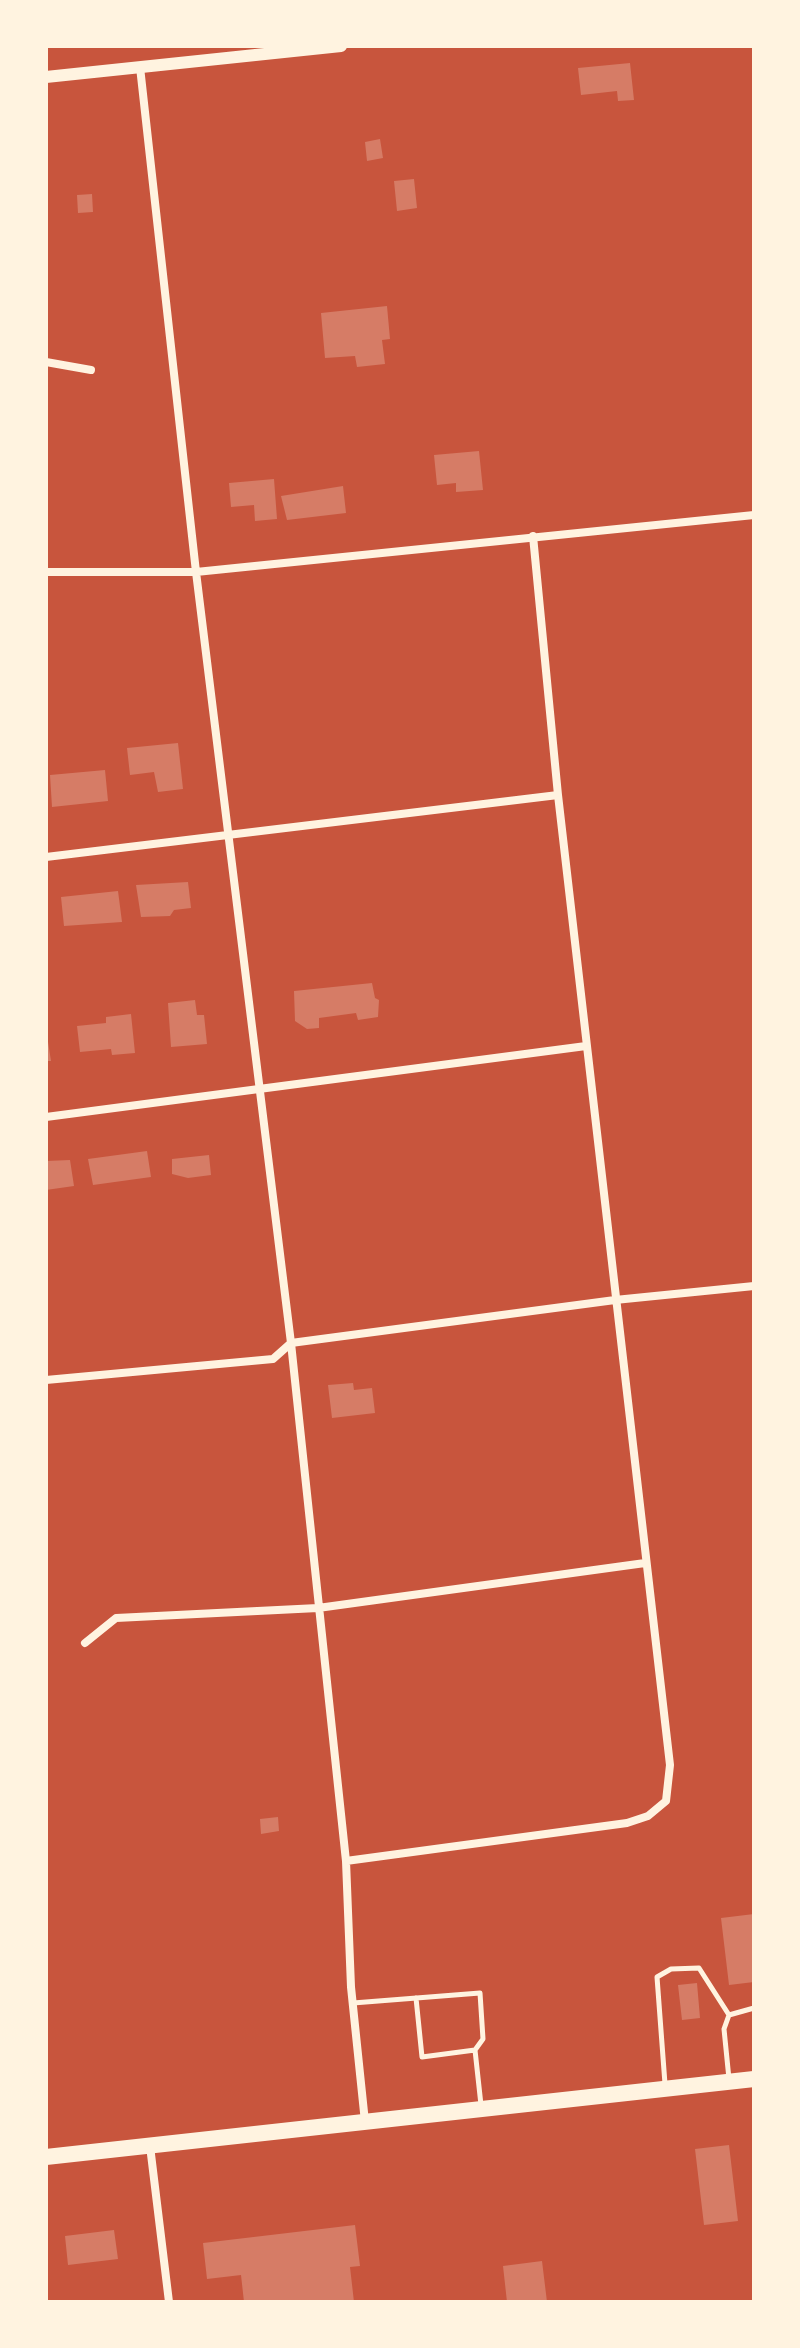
<!DOCTYPE html>
<html>
<head>
<meta charset="utf-8">
<style>
  body { margin:0 }
  #map { position:relative; width:800px; height:2348px; overflow:hidden; background:#c8553d; font-family:"Source Sans 3",sans-serif }
  canvas { display:block }
  .frame { position:absolute; inset:0; border:48px solid #fff3e0; pointer-events:none }
</style>
</head>
<body>
<div id="map">
<canvas width="800" height="2348"></canvas>
<div class="frame"></div>
</div>
<script>
const context = document.querySelector('canvas').getContext('2d');
context.lineJoin = 'round';
function fillPath(path, color) { context.fillStyle = color; context.fill(path, 'evenodd'); }
function trace(path, color, width, dash) { context.strokeStyle = color; context.lineWidth = width; context.lineCap = dash ? 'butt' : 'round'; context.setLineDash(dash || []); context.stroke(path); }
const building = new Path2D(`
  M630,63L634,100L618,101L617,91L581,95L578,68Z
  M380,139L383,158L367,161L365,142Z
  M414,179L417,208L397,211L394,181Z
  M92,194L93,212L78,213L77,195Z
  M387,306L390,339L382,340L385,364L357,367L355,356L325,358L321,313Z
  M479,451L483,490L456,492V483L437,485L434,455Z
  M274,479L277,519L255,521L254,505L231,507L229,483Z
  M343,486L346,513L287,520L281,496Z
  M178,743L183,789L158,792L154,772L130,775L127,748Z
  M105,770L108,801L52,807L50,775Z
  M188,882L191,908L174,910L170,916L141,917L136,885Z
  M118,891L122,922L64,926L61,897Z
  M372,983L375,998L379,1000L378,1017L358,1020L356,1013L319,1018V1028L307,1029L295,1021L294,991Z
  M195,1000L197,1015H204L207,1044L171,1047L168,1003Z
  M131,1014L135,1053L112,1055L111,1049L80,1052L77,1026L106,1023V1017Z
  M46,1029L51,1061H46Z
  M147,1151L151,1177L93,1185L88,1159Z
  M209,1155L211,1175L188,1178L172,1174V1159Z
  M70,1160L74,1186L46,1190V1161Z
  M353,1383L354,1390L372,1388L375,1413L332,1418L328,1385Z
  M278,1817L279,1831L261,1834L260,1819Z
  M754,1914V1982L729,1985L721,1918Z
  M697,1983L700,2018L682,2020L678,1985Z
  M729,2145L738,2221L704,2225L695,2149Z
  M355,2225L360,2266L350,2267L354,2302H244L241,2275L207,2279L203,2243Z
  M114,2230L118,2259L68,2265L65,2236Z
  M542,2261L547,2302H507L503,2266Z`);
const service = new Path2D(`
  M416,1998L422,2057L475,2050
  M353,2003L480,1993L483,2039L475,2050L481,2105
  M729,2079L724,2029L729,2015L754,2008
  M665,2084L657,1977L671,1969L699,1968L729,2015`);
const minor = new Path2D(`
  M140,67L196,572L291,1343L346,1861L351,1987L365,2122
  M46,362L91,370
  M46,572H196L754,515
  M46,857L558,795
  M46,1117L586,1046
  M46,1380L273,1359L291,1343L615,1300L754,1286
  M85,1643L116,1618L318,1608L645,1563
  M346,1861L627,1823L648,1816L666,1801L670,1765L558,795L533,536
  M150,2146L169,2302`);
const tertiary = new Path2D(`
  M46,77L341,46`);
const primary = new Path2D(`
  M46,2157L754,2079`);
fillPath(building, '#d67c66');
trace(service, '#fff3e0', 5);
trace(minor, '#fff3e0', 8);
trace(tertiary, '#fff3e0', 12);
trace(primary, '#fff3e0', 16);
</script>
</body>
</html>
